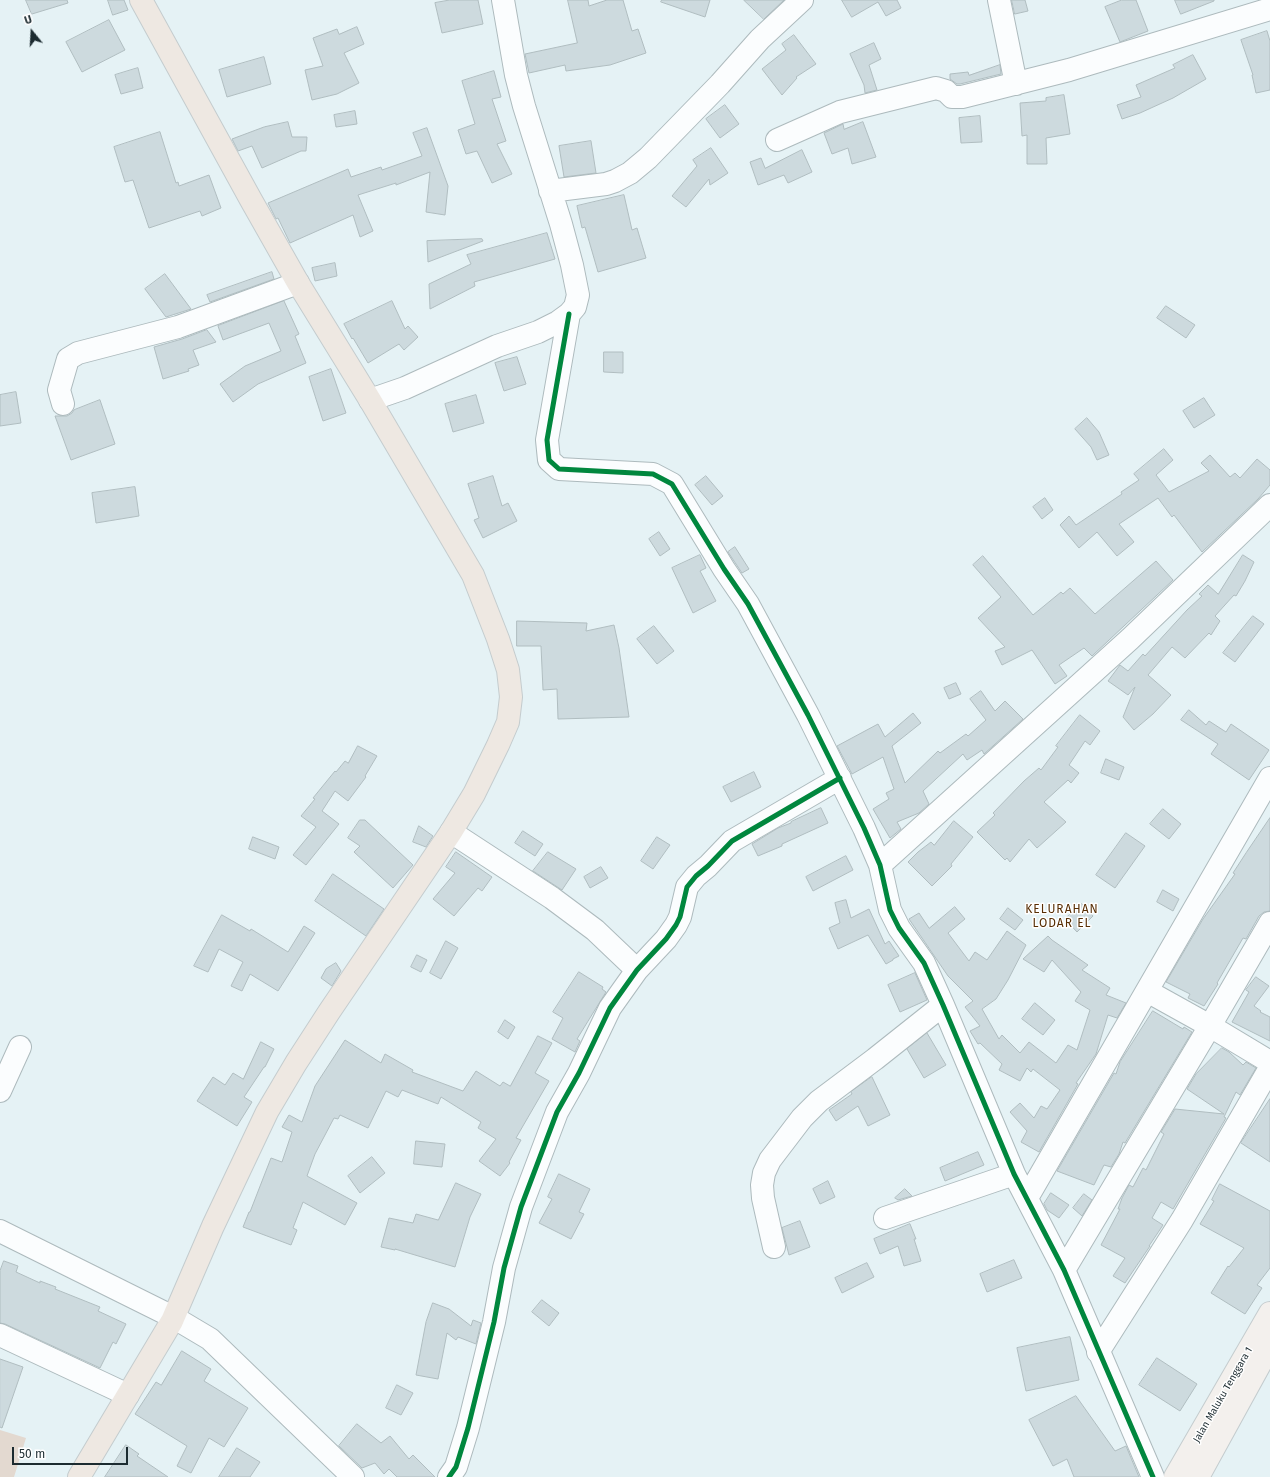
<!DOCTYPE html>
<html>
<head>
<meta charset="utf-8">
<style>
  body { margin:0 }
  #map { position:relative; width:1270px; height:1477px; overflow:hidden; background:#e5f2f5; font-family:"Fira Sans",sans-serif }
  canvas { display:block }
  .north { position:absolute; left:12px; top:12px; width:40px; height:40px; -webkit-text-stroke:3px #fff; paint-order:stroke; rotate:342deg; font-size:11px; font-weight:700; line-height:16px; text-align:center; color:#1c2b30 }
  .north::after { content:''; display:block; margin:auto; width:14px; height:18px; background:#1c2b30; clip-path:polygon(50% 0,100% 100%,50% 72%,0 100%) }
  .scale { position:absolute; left:12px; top:1447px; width:116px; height:18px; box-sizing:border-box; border:2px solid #1c2b30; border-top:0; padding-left:5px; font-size:12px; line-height:14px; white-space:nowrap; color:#1c2b30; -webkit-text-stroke:3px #fff; paint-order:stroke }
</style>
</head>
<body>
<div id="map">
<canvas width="1270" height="1477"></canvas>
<div class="north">U</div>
<div class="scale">50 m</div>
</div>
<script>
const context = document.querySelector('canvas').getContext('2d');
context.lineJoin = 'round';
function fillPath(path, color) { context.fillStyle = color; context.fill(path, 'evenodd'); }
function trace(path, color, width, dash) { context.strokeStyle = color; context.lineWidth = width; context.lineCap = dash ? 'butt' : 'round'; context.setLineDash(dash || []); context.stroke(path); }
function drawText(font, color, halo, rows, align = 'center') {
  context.font = font + ' "Fira Sans",sans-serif'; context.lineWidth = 3; context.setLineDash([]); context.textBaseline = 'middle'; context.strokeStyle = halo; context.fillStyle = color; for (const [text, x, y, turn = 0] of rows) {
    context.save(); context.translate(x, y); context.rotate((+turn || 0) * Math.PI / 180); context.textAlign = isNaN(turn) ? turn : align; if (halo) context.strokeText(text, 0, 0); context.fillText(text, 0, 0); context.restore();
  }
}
const green = new Path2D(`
  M0,1430L26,1438L14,1477H0Z`);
const building = new Path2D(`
  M26,0H67L68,3L32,14Z
  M108,0H124L128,10L113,15Z
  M450,0H478L483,24L442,33L435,3Z
  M568,0H588L589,6L607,0H623L632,31L638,29L646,53L610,65L566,71L565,65L529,73L525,54L577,43Z
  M662,0H710L705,17L661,2Z
  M744,0H784L764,19Z
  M842,0H897L901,8L886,16L878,2L852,17Z
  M1012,0H1025L1028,11L1015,14Z
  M1122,0H1136L1148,31L1120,42L1105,7Z
  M1175,0H1214V1L1181,14Z
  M109,20L125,50L82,72L66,42Z
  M357,27L364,44L344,53L359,83L337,94L312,100L305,70L323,66L313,38L337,29L339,34Z
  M1267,31L1270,41V90L1256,93L1252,75H1253L1241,40Z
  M794,35L816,64L796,77L797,78L782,95L762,69L786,50L782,44Z
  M874,43L881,59L869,65L877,90L865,93L864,85L850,54Z
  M1193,55L1206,79L1173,98L1140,113L1122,119L1117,105L1141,97L1136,85L1175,68L1173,65Z
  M264,57L271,84L227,97L219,70Z
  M1000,65L1001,74L960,84H957L950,79V74L968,72L969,75Z
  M138,68L143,88L121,94L115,75Z
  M494,71L501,97L492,99L506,141L497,144L512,174L492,183L477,151L466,154L458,130L475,124L462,81Z
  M1064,95L1070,134L1046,138L1047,164H1027V135L1022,136L1020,103L1046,101V98Z
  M725,105L739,124L720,138L706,119Z
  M355,111L357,124L336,127L334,115Z
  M980,116L982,142L961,143L959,118Z
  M288,122L292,137H307L306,151H301L262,168L252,146L238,151L232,139L264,127Z
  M863,122L876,157L852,164L848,148L832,154L824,133L843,124L844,129Z
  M427,128L448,186L445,215L426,212L430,172L396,185V183L358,195L373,231L360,237L353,215L290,243L278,218L276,219L268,203L348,169L351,177L381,167L382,170L422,156L413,133Z
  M160,132L176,183L178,182L179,186L209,175L221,208L202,216L200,211L149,228L133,180L125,182L114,147Z
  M591,141L596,173L564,177L559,146Z
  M711,148L728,173L710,185L709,179L686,207L672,196L697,166L693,160Z
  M802,150L812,172L788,183L784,175L758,185L750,162L761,158L765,168Z
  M624,195L632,230L637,228L646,258L598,272L585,227L582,228L577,206Z
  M547,233L555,259L474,282L475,286L430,309L429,284L471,264L467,255Z
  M482,239L483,241L428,262L427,241Z
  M335,263L337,276L315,281L312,268Z
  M272,272L274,279L210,302L207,295Z
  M165,274L191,309L166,317L145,289Z
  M284,301L299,334L295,336L306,363L258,384L233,402L220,384L245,366L281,351L269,323L223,340L218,326Z
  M392,301L405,329L408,326L418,337L404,350L399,344L368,363L353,338L352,339L344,324Z
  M1166,306L1195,325L1186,338L1157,318Z
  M207,330L216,342L193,350L199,365L188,369L189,371L163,379L154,347L182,339Z
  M604,352H623V373L604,372Z
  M517,357L526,384L504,391L495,363Z
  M331,369L346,413L323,421L309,377Z
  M16,392L21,423L0,426V395Z
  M476,395L484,423L453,432L445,404Z
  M1204,398L1215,415L1194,428L1183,411Z
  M100,400L115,444L71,460L55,416H67L72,413L74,410Z
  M1087,418L1099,432L1109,455L1097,460L1091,447L1075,429Z
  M1164,449L1173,460L1156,475L1169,492L1209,471L1201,463L1210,455L1230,477L1235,473L1240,478L1257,459L1270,470V485L1258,499L1202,552L1174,515L1172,517L1158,498L1119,524L1134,542L1117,556L1097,532L1079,548L1060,525L1069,516L1076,525L1122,494L1121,492L1139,480L1134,474Z
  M493,476L502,506L508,503L517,521L483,538L474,520L479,518L468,484Z
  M706,476L723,496L712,505L695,485Z
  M135,487L139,516L96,523L92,493Z
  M1045,498L1053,510L1042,519L1033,507Z
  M659,532L670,549L660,556L649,539Z
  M735,547L749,569L742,573L728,552Z
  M700,555L706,568L700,571L716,601L693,613L672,568Z
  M1243,555L1254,562L1245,581L1236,596L1234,595L1215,616L1220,621L1211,635L1209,633L1185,658L1172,647L1148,675L1171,695L1153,714L1134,730L1123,717L1135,687L1128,695L1108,681L1120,665L1128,671L1143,654L1145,656L1187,610L1202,596L1199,594L1208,585L1218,594Z
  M983,556L1033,615L1061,592L1063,594L1070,588L1095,614L1156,561L1173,580L1092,656L1084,648L1059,665L1067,676L1055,684L1032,650L1002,665L995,651L1005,647L978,618L1001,597L973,565Z
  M1253,616L1264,624L1235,662L1223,653Z
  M517,621L587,623L586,631L614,625L619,648L629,717L558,719L557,689L543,690L541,646H517Z
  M654,626L674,651L657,664L637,639Z
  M956,683L961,694L949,699L944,688Z
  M981,691L995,711L1005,701L1023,719L984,754L982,750L967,760L963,754L923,791L929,804L919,813L897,822L901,829L890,838L873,809L889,799L886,793L894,789L883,757L852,774L837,746L878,724L885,737L913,713L921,723L892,746L905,783L938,751L940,753L966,734L968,736L986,720L970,699Z
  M1189,710L1206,725L1209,721L1226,732L1231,724L1269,750L1249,780L1211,754L1218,744L1181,720Z
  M1080,715L1100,731L1090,745L1085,741L1069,765L1079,773L1071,783L1068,780L1044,802L1066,822L1037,848L1029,839L1010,862L1007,858L1005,860L977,832L995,815L993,813L1024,781L1039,768L1041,770L1058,747L1056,746Z
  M358,746L377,756L365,776L366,777L348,801L335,791L322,811L339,824L306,865L293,855L316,827L301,816L315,799L313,798L335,771L336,772L345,761L348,763Z
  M1106,759L1124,767L1119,780L1101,773Z
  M754,772L761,787L731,802L723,787Z
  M821,808L828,823L782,844V846L758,856L752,844L778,828L791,823V822Z
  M1163,809L1181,824L1169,839L1150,824Z
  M1270,818V911L1264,912L1259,916L1246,939L1243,938L1217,983L1218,984L1204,1006L1188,998L1190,994L1166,982L1203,919L1235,874L1233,873L1246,853Z
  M360,820H365L413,865L393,888L354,852L360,846L348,838Z
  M954,821L973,837L951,864L952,866L932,886L908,862L918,852L931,842L934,845Z
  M419,826L433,836L426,847L413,842Z
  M523,831L543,844L535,856L515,843Z
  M1126,833L1145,846L1115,888L1096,875Z
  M253,837L279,847L275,859L249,849Z
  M657,837L670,845L653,869L641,861Z
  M456,852L492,877L482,891L478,888L454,916L433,899L455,873L446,867Z
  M548,852L576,869L562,890L533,871Z
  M846,856L853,870L813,891L806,877Z
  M601,867L608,878L590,888L584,877Z
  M333,874L384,909L366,936L315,901Z
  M1163,890L1179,899L1173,911L1157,902Z
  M846,900L851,918L869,909L885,944L889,941L899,956L893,959V960L886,964L868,935L838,949L829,928L840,923L835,903Z
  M1082,904L1093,916L1077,932L1065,919Z
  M955,907L965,919L948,933L969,961L975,952L987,960L1007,931L1026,945L1008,980L996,999L982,1009L999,1039L1002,1035L1020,1053L1029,1042L1056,1063L1068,1045L1077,1050L1090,1010L1075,1001L1081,992L1052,960L1044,972L1023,959L1048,936L1052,940L1088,965L1082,970L1110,988L1106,995L1126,1003L1117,1018L1108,1015L1096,1054L1076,1083L1078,1084L1039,1152L1021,1142L1027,1131L1010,1112L1020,1103L1034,1118L1041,1106L1047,1109L1060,1090L1033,1069L1031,1072L1027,1068L1020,1081L999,1070L1002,1064L980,1043L978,1044L970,1031L980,1026L965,1007L973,1001L948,976L909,919L919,913L929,928Z
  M1008,908L1023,920L1015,930L1000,919Z
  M222,915L250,931L251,929L288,952L304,926L315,933L278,991L250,974L242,991L231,986L243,962L219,949L208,972L194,966Z
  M446,941L458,948L441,979L430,973Z
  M417,955L427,960L421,972L411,967Z
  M336,963L341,971L332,986L321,978L326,969Z
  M579,972L603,987L602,989L606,992L577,1039L580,1041L575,1052L552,1039L563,1018L553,1012Z
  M915,973L927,1000L900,1012L888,985Z
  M1256,977L1269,986L1254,1006L1261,1011L1260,1012L1270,1017V1041L1232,1022L1249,992L1246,990Z
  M1035,1003L1055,1020L1043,1035L1022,1019Z
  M1153,1011L1183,1029L1184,1027L1192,1032L1125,1143L1123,1142L1119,1154L1111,1167L1104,1165L1094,1185L1057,1171L1114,1073L1116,1074L1120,1062Z
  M505,1020L515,1027L508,1039L498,1032Z
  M927,1033L946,1065L924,1078L907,1049Z
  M538,1036L552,1043L535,1073L549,1081L516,1138L521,1140L509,1162L510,1163L500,1176L479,1161L496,1139L478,1128L481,1122L441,1097L438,1104L402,1090L398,1097L386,1091L368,1128L340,1115L338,1119L334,1118L315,1154L307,1176L357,1203L345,1225L303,1202L293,1228L297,1230L291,1245L243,1227L249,1212H250L271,1158L282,1162L292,1132L282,1127L289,1115L302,1122L315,1086L345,1040L381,1063L385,1054L413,1070L412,1072L463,1091L476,1071L500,1086L503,1082L510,1086Z
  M261,1042L274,1049L265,1067H264L244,1097L252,1102L237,1126L197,1101L213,1077L225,1085L233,1073L243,1079Z
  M1222,1048L1229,1052L1243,1065L1246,1062L1256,1068L1240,1095L1236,1092L1224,1117L1226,1118L1173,1209L1161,1202L1152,1218L1163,1225L1149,1246H1150L1125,1283L1113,1276L1125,1258L1101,1245L1120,1209H1118L1122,1198L1129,1185L1133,1187L1143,1168L1146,1170L1164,1134L1161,1132L1175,1109L1224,1114L1187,1089L1196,1074Z
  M872,1077L890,1115L868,1126L858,1106L836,1121L829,1110L852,1094L851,1092Z
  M1270,1099V1162L1241,1143Z
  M416,1141L445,1144L442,1167L414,1164Z
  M978,1152L984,1165L945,1181L940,1168Z
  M372,1157L385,1173L360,1193L348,1176Z
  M559,1174L590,1189L579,1212L584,1214L571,1239L539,1223L552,1199L548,1197Z
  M828,1181L835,1197L820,1204L813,1189Z
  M456,1183L481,1194L470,1217L455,1267L395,1249V1250L381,1247L389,1218L413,1223L416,1214L438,1220Z
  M1220,1184L1270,1211V1268L1257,1285L1262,1288L1245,1314L1211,1293L1228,1266L1229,1267L1244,1248L1200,1224L1214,1201L1212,1200Z
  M905,1189L912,1196L898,1200L895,1198Z
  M1051,1193L1069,1205L1059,1218L1047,1210L1044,1204Z
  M1084,1194L1092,1200L1082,1216L1073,1208Z
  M800,1221L810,1247L789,1255L782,1228Z
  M910,1224L916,1239H914L921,1261L904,1266L898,1246L880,1254L874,1239Z
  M1014,1260L1022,1278L987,1292L980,1274Z
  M4,1261L18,1266L16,1272L40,1283V1281L56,1287L55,1289L100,1307L98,1311L126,1324L116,1344L113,1342L100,1368L5,1324L0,1323V1271Z
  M867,1263L874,1277L842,1293L835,1278Z
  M542,1300L559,1313L549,1326L532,1312Z
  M433,1303L449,1309L471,1326L473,1320L481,1323L476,1344L458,1337L456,1340L447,1333L438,1379L416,1375L426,1322Z
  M1070,1337L1079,1380L1026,1391L1017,1348Z
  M182,1351L211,1369L204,1381L248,1408L224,1447L209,1438L191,1473L177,1466L187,1446L135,1414L156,1382L161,1385Z
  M1157,1358L1197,1384L1180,1411L1139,1385Z
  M0,1359L23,1367L2,1428L0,1427Z
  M397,1385L413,1393L401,1415L386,1408Z
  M1076,1396L1115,1451L1126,1446L1139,1477H1074L1067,1459L1053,1466L1029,1420Z
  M357,1424L381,1443L390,1436L409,1459L413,1455L435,1477H397L389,1469L384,1474L375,1463L362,1468L339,1446Z
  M126,1445L139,1454L137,1456L168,1477H105Z
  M237,1448L260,1462L250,1477H219Z`);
const minor = new Path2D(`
  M999,0L1016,84
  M777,140L840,112L936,88L946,91L952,97H962L1069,70L1270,9
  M550,191L606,184L615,181L630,173L648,158L720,84L760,39L802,0
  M569,314L547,440L549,460L559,469L653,474L672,484L724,569L748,604L808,715L864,828L880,865L890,910L899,928L924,963L943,1005L1014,1174L1064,1270L1153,1477
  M370,400L405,388L497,346L538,332L558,322L569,314L575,307L578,295L572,265L561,224L524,106L516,75L503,0
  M63,404L59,390L68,359L78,353L178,327L298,283
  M451,832L552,898L595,930L637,970
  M880,865L1130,639L1270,505
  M1147,991L1210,1026L1270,923
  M0,1091L20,1047
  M1027,1198L1270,778
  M885,1218L1014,1174
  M0,1231L173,1317L210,1339L353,1477
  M774,1247L763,1198L762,1185L764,1173L770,1160L802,1118L819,1101L875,1059L943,1005
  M1064,1270L1210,1026L1270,1062
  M0,1335L128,1395
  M1098,1352L1182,1220L1270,1068
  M449,1477L456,1467L468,1428L494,1322L504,1268L521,1207L557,1112L579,1073L610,1008L637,970L666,939L676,925L680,917L687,887L696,876L708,866L732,841L840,778`);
const major = new Path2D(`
  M1175,1477L1270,1313
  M1198,1477L1270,1346`);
const highway = new Path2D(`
  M79,1477L172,1321L213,1226L267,1112L296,1063L329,1012L451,832L474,794L498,745L508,722L511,697L508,670L498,639L473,575L370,400L298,283L251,200L141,0`);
const cycleway = new Path2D(`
  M569,314L547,440L549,460L559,469L653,474L672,484L724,569L748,604L808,715L864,828L880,865L890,910L899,928L924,963L943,1005L1014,1174L1064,1270L1153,1477
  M449,1477L456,1467L468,1428L494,1322L504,1268L521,1207L557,1112L579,1073L610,1008L637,970L666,939L676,925L680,917L687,887L696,876L708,866L732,841L840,778`);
const streetNames = [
  ["Jalan Maluku Tenggara 1",1223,1395,-60]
];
const quarterNames = [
  ["KELURAHAN",1062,910],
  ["LODAR EL",1062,924]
];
fillPath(green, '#e3d9d0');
fillPath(building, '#cddade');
trace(building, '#b0bdc0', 1);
trace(minor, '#adbabd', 24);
trace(major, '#c4ccce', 24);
trace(highway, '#c4ccce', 24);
trace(minor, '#fbfdfe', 22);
trace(major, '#f3f0ed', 22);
trace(highway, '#eee8e2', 22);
trace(cycleway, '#00873e', 5);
drawText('10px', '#1c2b30', '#fff', streetNames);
context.letterSpacing = '1px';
drawText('12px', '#582e04', '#fff', quarterNames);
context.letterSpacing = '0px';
</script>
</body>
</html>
